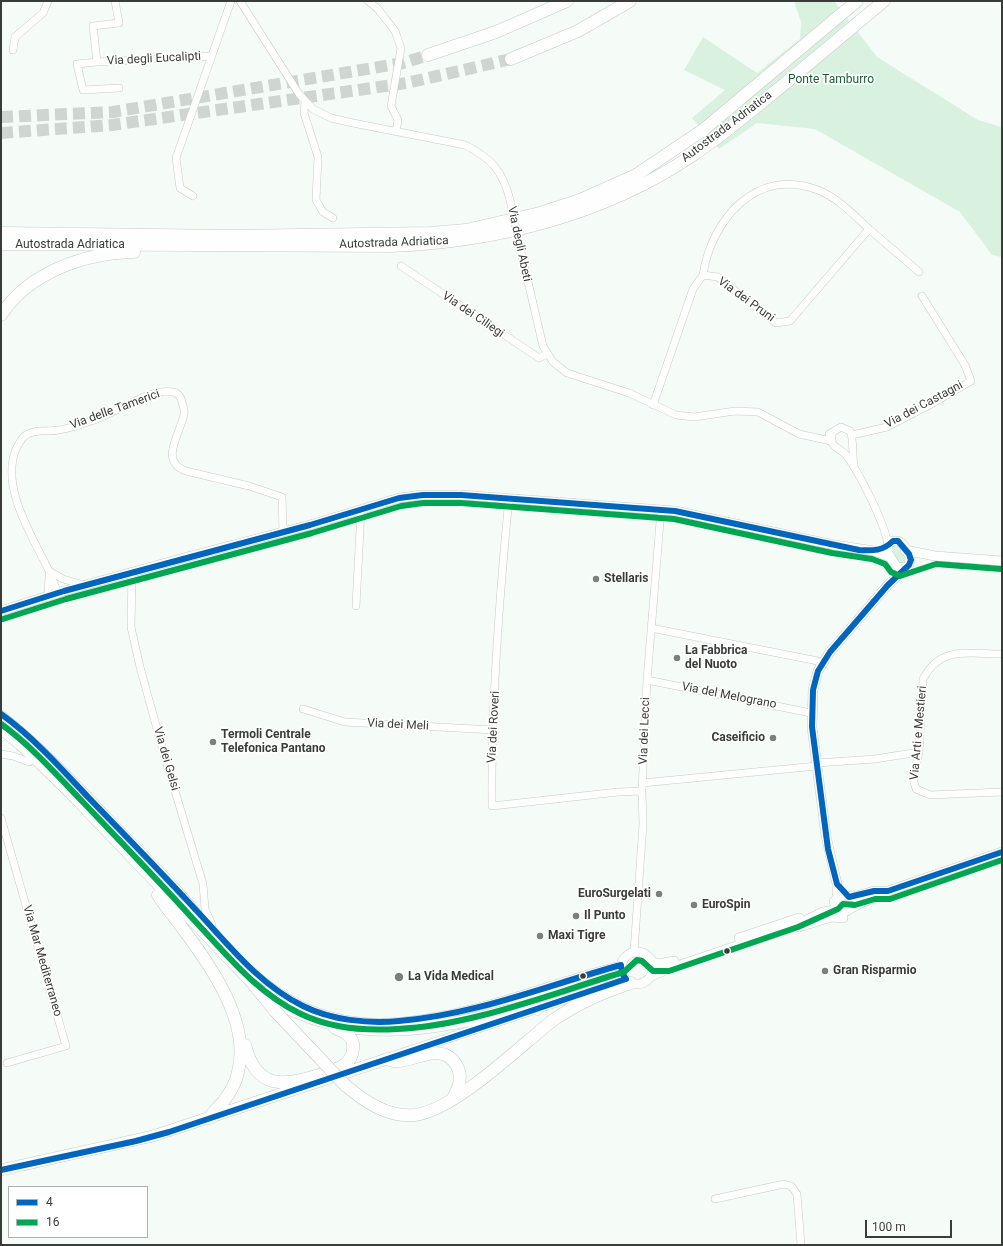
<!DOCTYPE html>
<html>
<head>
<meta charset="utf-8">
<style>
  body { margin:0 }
  #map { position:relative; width:1003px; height:1246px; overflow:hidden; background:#f5fbf6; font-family:Roboto,sans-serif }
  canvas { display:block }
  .frame { position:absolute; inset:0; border:2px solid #383d39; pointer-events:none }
  .legend { position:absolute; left:8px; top:1186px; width:140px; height:52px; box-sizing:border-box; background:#fff; border:1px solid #afb1b0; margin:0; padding:5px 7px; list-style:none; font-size:12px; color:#383d39 }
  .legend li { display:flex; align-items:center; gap:8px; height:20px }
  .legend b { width:20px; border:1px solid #afb1b0 }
  .scale { position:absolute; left:865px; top:1220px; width:87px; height:18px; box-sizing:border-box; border:2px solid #383d39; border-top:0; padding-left:5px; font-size:12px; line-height:14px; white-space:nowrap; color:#383d39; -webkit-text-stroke:3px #fff; paint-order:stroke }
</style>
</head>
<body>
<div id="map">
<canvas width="1003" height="1246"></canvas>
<div class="frame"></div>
<ul class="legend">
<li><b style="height:5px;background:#0065bd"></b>4</li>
<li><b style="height:5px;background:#00a651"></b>16</li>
</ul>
<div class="scale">100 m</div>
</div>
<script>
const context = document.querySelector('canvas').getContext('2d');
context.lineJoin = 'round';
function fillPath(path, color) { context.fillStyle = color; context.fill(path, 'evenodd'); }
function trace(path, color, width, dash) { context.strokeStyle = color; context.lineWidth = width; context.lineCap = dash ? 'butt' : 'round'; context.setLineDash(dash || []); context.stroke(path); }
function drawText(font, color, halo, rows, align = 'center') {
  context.font = font + ' Roboto,sans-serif'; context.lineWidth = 3.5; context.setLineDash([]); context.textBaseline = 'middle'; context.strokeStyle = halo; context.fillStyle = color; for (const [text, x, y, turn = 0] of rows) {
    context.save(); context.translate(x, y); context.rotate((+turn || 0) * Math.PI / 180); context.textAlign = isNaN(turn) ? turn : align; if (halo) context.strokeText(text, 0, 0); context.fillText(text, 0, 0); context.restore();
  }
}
const green = new Path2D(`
  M794,1H834L877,57L978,120L1002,127V257L992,255L960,212L815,129L757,123L719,149L692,118L725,90L684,70L703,37L757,73L800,39L801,22Z
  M896,545L906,557L904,563H900L893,553V546Z`);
const highwayTunnel = new Path2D(`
  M1,117L113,112L403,63L428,55
  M1,133L112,125L407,83L511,59`);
const street = new Path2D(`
  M115,1L119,23L93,26L97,62L211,56
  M240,1L299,94L313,109L331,118L353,123L465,145C491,158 503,171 510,200
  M368,1L377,8L395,31L401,48L391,106L398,120L396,132
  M13,50L15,37L43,13L48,1
  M97,62L77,64L83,90L119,88
  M305,102L304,113L318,157L316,200L323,212L333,218
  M193,196L180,188L176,158L231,1
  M521,252L543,346L553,362L567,373L629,393L676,415L694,417L735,411L758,412L799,434L831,441
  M401,266L539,358L547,354
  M703,275C711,220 757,166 818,190C838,198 854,215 869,229
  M653,405L693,289L703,275L718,277L776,323L790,321L869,229L919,272
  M832,433V443C836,449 842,450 846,455C860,474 884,522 888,544
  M829,434L841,427L850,431C854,438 852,456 854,465
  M852,435L887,427L926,407L971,381L965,365L922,296
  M509,498C499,600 491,704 492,806L618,792L642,791
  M49,571L63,579L84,585
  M132,573L131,627L140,667L165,758L203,884L205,909L212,925
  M58,594C55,586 52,578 49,571C33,537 0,488 16,449C19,444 21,438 26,435C35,429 49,432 59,430C71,428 83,424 94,420C116,413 151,387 173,392C179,393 181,397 182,402C183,406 185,410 184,414C181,433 158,461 186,471L249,486L282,497L283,532
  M48,597L49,576
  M356,606L361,510
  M651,628L823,662
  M1002,654C968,654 941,645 923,679L919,752L913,779L916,789L930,795L1002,792
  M647,680L811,713
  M303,709L345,722L494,730
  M1,714C43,747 80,787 117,826C136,846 156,865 175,886C208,924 243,971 287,997C321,1018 362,1025 403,1021C478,1014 548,983 621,965
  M1,754L13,756L29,762
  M817,763L875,759L919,752
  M642,783L817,766
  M1,818L66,1046L7,1063
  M634,952L643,824L642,791L647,680L661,510
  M715,1199L784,1184L791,1186L797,1194L801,1245`);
const secondary = new Path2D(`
  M905,550L935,556L1002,561
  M1,611L64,591L191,556L310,525L399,498L423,495H461L675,511L834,545L874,551L890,557
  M837,897V884L826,836L812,727L813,690L818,671L830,652L888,585L909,565L910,557L903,544L898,541H893L888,544L887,552L896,566L901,568L907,567
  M837,910L834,902L840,895L854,897L874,891H886
  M799,927L831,917L843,918
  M739,938L799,918
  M621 968a16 16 0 1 1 32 0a16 16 0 1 1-32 0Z
  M653,962L658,964L674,961
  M651,976L668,969L790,928L823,912L837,910L847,911C859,902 874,899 888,891L1002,852
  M388,1058L611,984`);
const primary = new Path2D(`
  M1,1170L153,1136L387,1059`);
const highway = new Path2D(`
  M428,55L496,32L567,1
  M511,59L578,31L630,1
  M1,233L233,236L430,233L466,230L540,213L580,200L636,175L703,130L857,1
  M1,244L390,246C496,242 604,215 693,155C717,139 739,121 761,103C802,70 843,35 884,1
  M1,315C29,272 85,253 134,252
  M1,728L22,745L73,795L250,980L275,1011
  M158,895C165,907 175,917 183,929C211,966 251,1023 238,1072C236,1083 230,1093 223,1102C218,1108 213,1111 210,1118
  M265,993C275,1003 289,1009 302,1014C375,1045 455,1024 529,1006L537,1009
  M245,1045C256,1089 283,1087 319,1075C333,1070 352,1067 353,1049C354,1044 352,1039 348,1035C344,1031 339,1030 335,1028
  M387,1059C390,1060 393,1061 396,1061C414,1062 442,1040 457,1066C463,1077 459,1088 453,1098
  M345,1085C364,1101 388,1118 415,1115C455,1110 519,1047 552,1021C576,1004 603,992 631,983`);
const streetBridge = new Path2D(`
  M510,200L521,252`);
const highwayBridge = new Path2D(`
  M275,1011L345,1085`);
const bus1 = new Path2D(`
  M1,611L64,591L310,525L399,498L423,495H461L675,511L859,550C873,551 883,551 893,541H898L909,554L911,560L909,565L888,585L830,652L818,671L813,690L812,727L828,849L837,884L849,897L874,891H888L1002,852
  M1,714C33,737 61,768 88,797C124,834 160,871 195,909C228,944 258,984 303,1006C331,1020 368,1024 399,1021C475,1015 548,985 621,965L622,973L626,979L169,1132L136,1141L1,1170`);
const bus2 = new Path2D(`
  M3,619L66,599L312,533L401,506L423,503H461L674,519L832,553L872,559L885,564L891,572L900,576L936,564L1001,569
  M1,724C30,745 55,773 80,799C118,839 157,879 194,920C227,955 257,993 301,1014C330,1028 365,1031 397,1029C471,1026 553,993 624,972L637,960L642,961L653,971H669L798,927L838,909L843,904L855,905L875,899H890L1002,860`);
const markers = [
  [596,579,4,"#7a807b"],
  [677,658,4,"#7a807b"],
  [773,738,4,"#7a807b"],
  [213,742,4,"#7a807b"],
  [659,894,4,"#7a807b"],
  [694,905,4,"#7a807b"],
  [576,916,4,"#7a807b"],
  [540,936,4,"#7a807b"],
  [727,951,3.5,"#383d39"],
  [825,971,4,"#7a807b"],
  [583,976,3.5,"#383d39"],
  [399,977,5,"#7a807b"]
];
const streetNames = [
  ["Via degli Eucalipti",154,59,-3],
  ["Autostrada Adriatica",727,127,-37],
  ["Autostrada Adriatica",394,243,-2],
  ["Via degli Abeti",519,244,78],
  ["Autostrada Adriatica",70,245],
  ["Via dei Pruni",746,300,36],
  ["Via dei Ciliegi",473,315,34],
  ["Via dei Castagni",924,405,-28],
  ["Via delle Tamerici",115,410,-20],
  ["Via del Melograno",729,696,11],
  ["Via dei Meli",398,725,3],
  ["Via dei Roveri",494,727,-87],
  ["Via dei Lecci",645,731,-88],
  ["Via Arti e Mestieri",919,733,-85],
  ["Via dei Gelsi",166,759,74],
  ["Via Mar Mediterraneo",42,961,74]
];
const parkNames = [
  ["Ponte Tamburro",831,80]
];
const poiNames = [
  ["Stellaris",604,579],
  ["La Fabbrica",685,651],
  ["del Nuoto",685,665],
  ["Termoli Centrale",221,735],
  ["Telefonica Pantano",221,749],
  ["Caseificio",765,738,"right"],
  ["EuroSurgelati",651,894,"right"],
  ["EuroSpin",702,905],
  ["Il Punto",584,916],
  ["Maxi Tigre",548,936],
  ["Gran Risparmio",833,971],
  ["La Vida Medical",408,977]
];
fillPath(green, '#d9f2e0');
trace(highwayTunnel, '#cfd5d0', 12, [12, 6]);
trace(street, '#c6cbc7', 8);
trace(secondary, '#c6cbc7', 10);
trace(primary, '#c6cbc7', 12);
trace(highway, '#c6cbc7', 13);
trace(street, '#fefefe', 7);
trace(secondary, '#fefefe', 9);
trace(primary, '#fefefe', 11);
trace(highway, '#fefefe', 12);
trace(streetBridge, '#c6cbc7', 8, []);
trace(highwayBridge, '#c6cbc7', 13, []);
trace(streetBridge, '#fefefe', 7);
trace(highwayBridge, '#fefefe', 12);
trace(bus1, '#0065bd', 6);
trace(bus2, '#00a651', 6);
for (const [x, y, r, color] of markers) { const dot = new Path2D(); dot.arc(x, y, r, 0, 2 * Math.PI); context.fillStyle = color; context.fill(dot); trace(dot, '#fff', 1.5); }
drawText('12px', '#383d39', '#fff', streetNames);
drawText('12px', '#1b5d37', '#fff', parkNames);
drawText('bold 12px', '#383d39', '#fff', poiNames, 'left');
</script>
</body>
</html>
